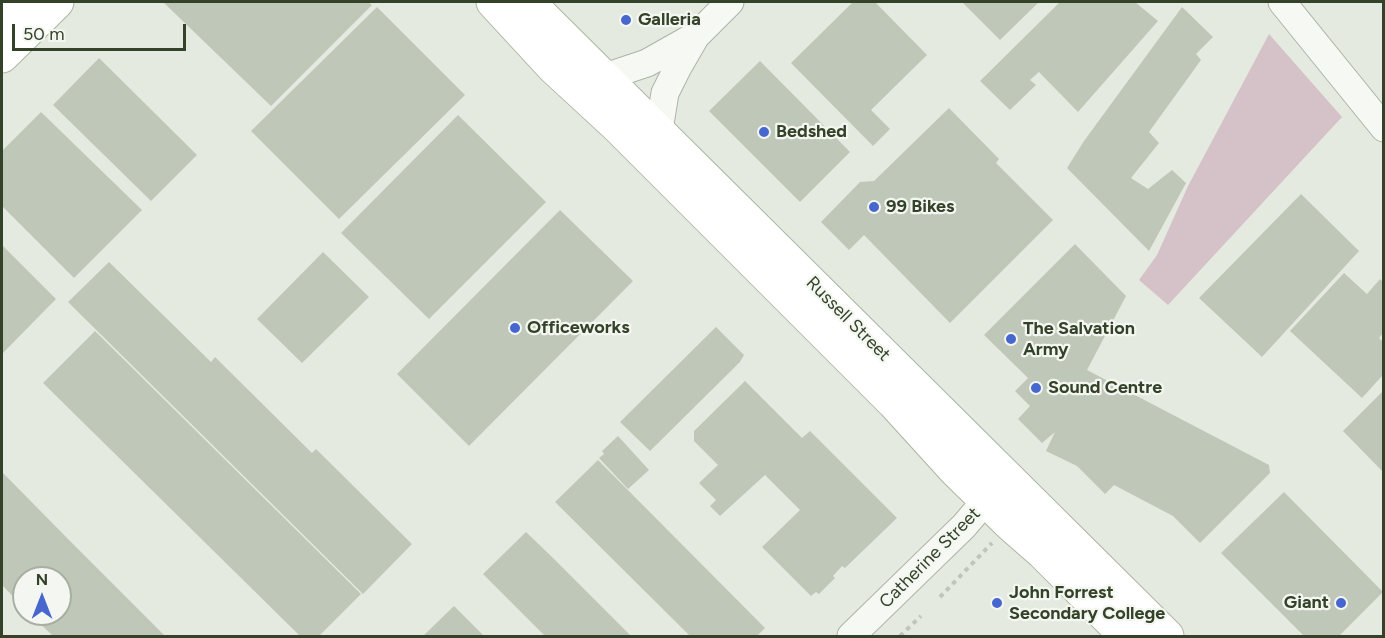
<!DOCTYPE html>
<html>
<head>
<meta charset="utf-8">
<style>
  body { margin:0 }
  #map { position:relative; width:1385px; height:638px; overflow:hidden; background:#e5eae1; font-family:Figtree,sans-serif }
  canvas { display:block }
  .frame { position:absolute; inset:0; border:3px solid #344229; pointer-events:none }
  .north { position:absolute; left:12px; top:566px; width:60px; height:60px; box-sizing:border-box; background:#f4f7f1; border:2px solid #a7afa1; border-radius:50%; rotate:0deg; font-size:16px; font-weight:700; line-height:24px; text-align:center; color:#344229 }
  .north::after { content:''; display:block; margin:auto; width:21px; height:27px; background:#4766ce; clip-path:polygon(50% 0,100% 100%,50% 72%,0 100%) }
  .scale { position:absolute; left:12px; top:24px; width:174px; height:27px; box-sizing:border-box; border:3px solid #344229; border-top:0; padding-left:8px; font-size:18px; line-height:21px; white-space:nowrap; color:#344229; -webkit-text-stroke:4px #f4f7f1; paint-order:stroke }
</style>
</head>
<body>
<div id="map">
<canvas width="1385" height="638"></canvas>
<div class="frame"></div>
<div class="north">N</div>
<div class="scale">50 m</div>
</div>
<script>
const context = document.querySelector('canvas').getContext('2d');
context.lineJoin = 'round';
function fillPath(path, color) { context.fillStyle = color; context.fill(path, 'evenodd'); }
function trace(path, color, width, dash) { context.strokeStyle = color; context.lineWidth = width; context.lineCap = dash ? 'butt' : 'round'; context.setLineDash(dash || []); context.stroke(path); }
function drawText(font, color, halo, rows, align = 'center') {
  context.font = font + ' Figtree,sans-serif'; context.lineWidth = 4.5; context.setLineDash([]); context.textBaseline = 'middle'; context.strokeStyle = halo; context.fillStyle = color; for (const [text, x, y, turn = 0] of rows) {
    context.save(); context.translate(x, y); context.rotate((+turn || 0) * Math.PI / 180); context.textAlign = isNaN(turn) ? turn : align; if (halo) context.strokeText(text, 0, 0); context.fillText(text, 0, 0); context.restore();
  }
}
const green = new Path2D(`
  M1269,34L1342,117L1168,305L1139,280L1157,255L1188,186Z`);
const building = new Path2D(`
  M163,2H368L372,5L271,106Z
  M853,2H875L927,55L871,110L890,129L873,146L791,63Z
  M962,2H1039L1000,40Z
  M1060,2H1135L1158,21L1078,112L1039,72L1030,80L1036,85L1010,110L980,81Z
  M377,7L465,95L339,219L251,131Z
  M1182,7L1213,37L1196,54L1201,60L1149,132L1159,143L1131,178L1148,189L1172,170L1186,183L1149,251L1067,168L1084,141Z
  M99,58L197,155L151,201L53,105Z
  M760,61L850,152L800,202L709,111Z
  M949,108L999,159L996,163L1053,220L950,323L864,235L849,250L821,222L860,182L874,181Z
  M41,112L142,210L74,278L2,206V151Z
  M458,115L546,202L429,319L341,233Z
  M1301,194L1359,251L1262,357L1199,298Z
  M560,210L633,281L469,446L397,374Z
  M1075,244L1126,296L1087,370L1269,465L1270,473L1200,543L1173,516L1114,485L1105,494L1077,466L1046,451L1055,432L1042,443L1018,419L1030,406L1015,391L1028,378L984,335Z
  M2,245L56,299L2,354Z
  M323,252L369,297L302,363L257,319Z
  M109,262L211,362L215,357L312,453L316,449L412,544L363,594L68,302Z
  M1344,273L1367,294L1380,279L1383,282V333L1379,338L1383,342V375L1362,398L1290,331Z
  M716,327L744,355L740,362L650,451L620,422Z
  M95,331L361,594L319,636H300L43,383Z
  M745,381L802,438L810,431L897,518L845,568L842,566L833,576L835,578L819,594L816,592L811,596L762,547L800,510L765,475L720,516L710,506L716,500L699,483L718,465L694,441V431Z
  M1383,391V472L1343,431Z
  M618,436L649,470L628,489L599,458L604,454L602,451Z
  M598,460L765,628L757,636H690L555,502Z
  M2,472L69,540L165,636H53L30,614H60V578H24V608L2,585Z
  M1284,492L1383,592L1339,636H1304L1221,553Z
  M526,532L551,556L631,636H545L483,574Z
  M454,606L484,636H423Z`);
const path = new Path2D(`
  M940,597L992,543
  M900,636L921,616`);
const minor = new Path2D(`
  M1282,2L1384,128
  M605,77L647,63L695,36
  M659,130L665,93L678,67L696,36L730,2
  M851,636L964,526L999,485`);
const major = new Path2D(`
  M493,2L553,67L617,126L894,403L954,469L1010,524L1042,552L1126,636
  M528,2L1167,636
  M2,20L20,2
  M2,56L57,2`);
const markers = [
  [626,20,6,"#4766ce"],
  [764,132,6,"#4766ce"],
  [874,207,6,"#4766ce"],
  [515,328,6,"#4766ce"],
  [1011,339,6,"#4766ce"],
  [1036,388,6,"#4766ce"],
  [997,603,6,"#4766ce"],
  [1341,603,6,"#4766ce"]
];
const poiNames = [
  ["Galleria",638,20],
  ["Bedshed",776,132],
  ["99 Bikes",886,207],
  ["Officeworks",527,328],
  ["The Salvation",1023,329],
  ["Army",1023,350],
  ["Sound Centre",1048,388],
  ["John Forrest",1009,593],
  ["Secondary College",1009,614],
  ["Giant",1329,603,"right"]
];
const streetNames = [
  ["Russell Street",848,319,45],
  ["Catherine Street",930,558,-45]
];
fillPath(green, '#d4c2c8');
fillPath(building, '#bfc7b8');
trace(minor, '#acb4a6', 29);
trace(major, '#abb6a0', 35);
trace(path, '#c0c5bb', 4, [4.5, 4.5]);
trace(minor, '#f6f8f4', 27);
trace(major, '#fff', 33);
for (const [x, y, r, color] of markers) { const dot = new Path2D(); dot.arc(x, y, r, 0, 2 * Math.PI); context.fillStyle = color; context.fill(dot); trace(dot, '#f4f7f1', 2); }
drawText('bold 18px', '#344229', '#f4f7f1', poiNames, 'left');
drawText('18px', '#344229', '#f4f7f1', streetNames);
</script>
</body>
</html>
